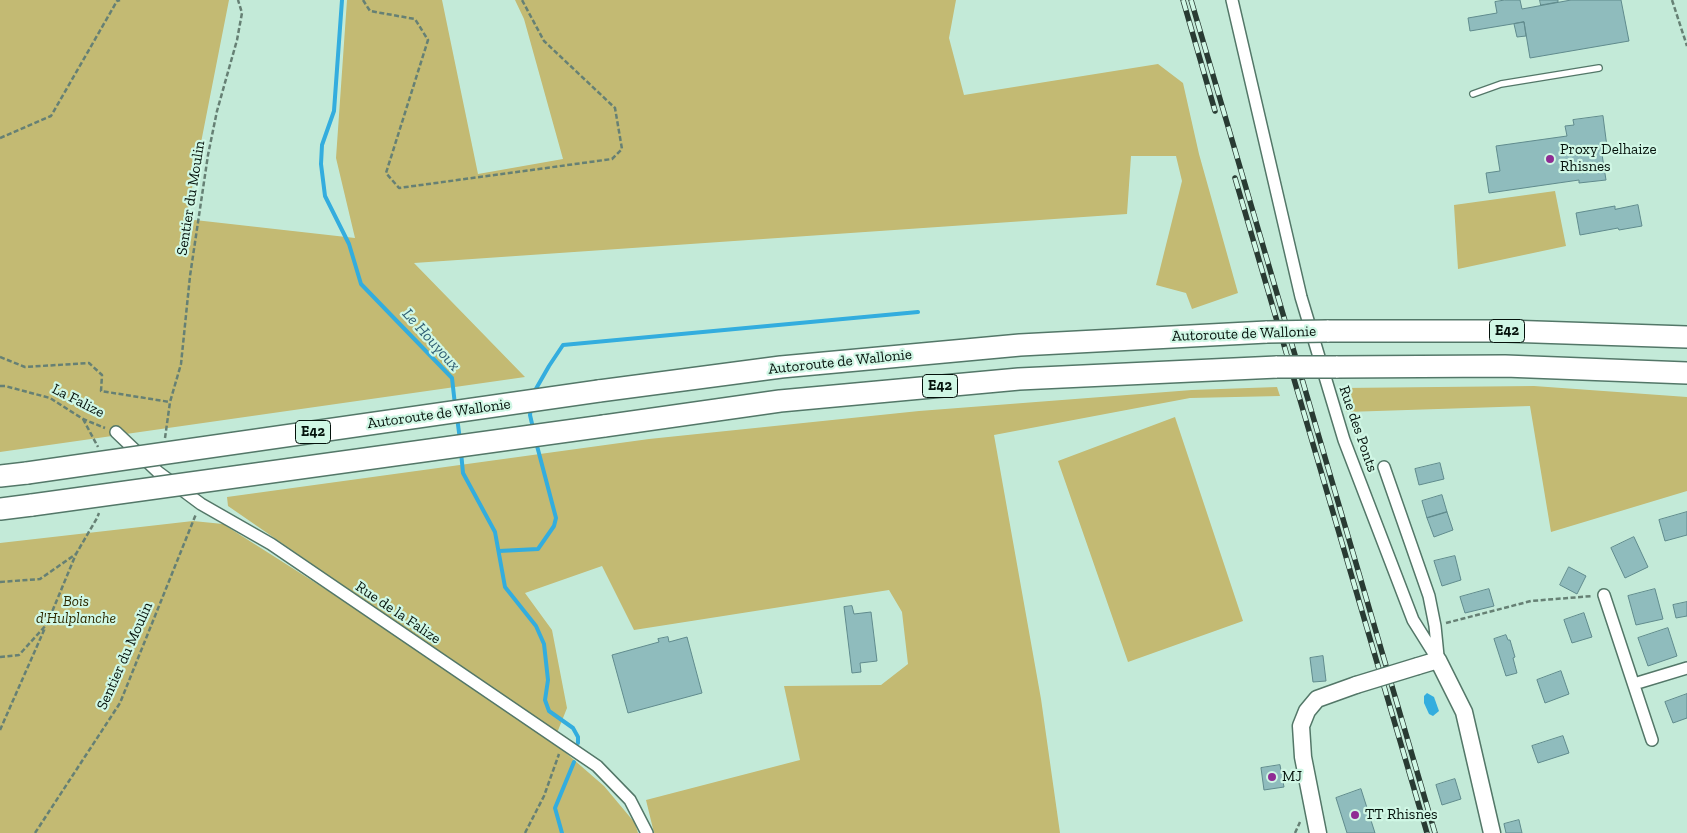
<!DOCTYPE html>
<html>
<head>
<meta charset="utf-8">
<style>
  body { margin:0 }
  canvas { display:block; background:#c3ead8 }
</style>
</head>
<body>
<canvas width="1687" height="833"></canvas>
<script>
const context = document.querySelector('canvas').getContext('2d');
context.lineJoin = 'round';
function fillPath(path, color) { context.fillStyle = color; context.fill(path, 'evenodd'); }
function trace(path, color, width, dash) { context.strokeStyle = color; context.lineWidth = width; context.lineCap = dash ? 'butt' : 'round'; context.setLineDash(dash || []); context.stroke(path); }
function drawText(font, color, halo, rows, align = 'center') {
  context.font = font + ' "Zilla Slab",serif'; context.lineWidth = 4.5; context.setLineDash([]); context.textBaseline = 'middle'; context.strokeStyle = halo; context.fillStyle = color; for (const [text, x, y, turn = 0] of rows) {
    context.save(); context.translate(x, y); context.rotate((+turn || 0) * Math.PI / 180); context.textAlign = isNaN(turn) ? turn : align; if (halo) context.strokeText(text, 0, 0); context.fillText(text, 0, 0); context.restore();
  }
}
const green = new Path2D(`
  M0,0H229L186,219L355,238L336,158L347,0H442L478,174L563,159L524,19L515,0H956L949,38L964,95L1158,64L1183,83L1199,154L1238,293L1192,309L1186,293L1156,285L1182,181L1176,156H1131L1127,214L414,263L525,377L0,452Z
  M1555,191L1566,246L1458,269L1454,205Z
  M1534,386L1687,397V491L1551,532L1530,406L1346,412L1342,388Z
  M1277,387L1280,396L1190,398L994,435L1041,699L1060,833H654L646,800L800,760L784,686L881,685L908,664L902,612L889,590L634,630L602,566L525,593L552,630L567,708L557,733L228,506L227,497L649,439L919,411L1192,390Z
  M1175,417L1243,621L1128,662L1058,461Z
  M193,521L223,524L330,592L558,746L604,786L635,823L638,833H0V543Z`);
const water = new Path2D(`
  M1427,693L1434,697L1439,711L1433,716L1429,714L1424,703V696Z`);
const stream = new Path2D(`
  M342,0L334,111L322,145L321,164L325,196L349,244L361,284L452,378L455,405
  M533,394L549,366L563,345L918,312
  M531,408L530,415L533,428
  M457,417L460,440
  M461,452L463,473L495,532L505,587L536,626L544,644L548,680L545,700L549,711L573,728L578,737V743
  M499,551L538,549L554,526L556,518L536,442
  M562,833L555,808L574,762`);
const building = new Path2D(`
  M1505,0H1520L1522,9L1571,0H1621L1629,41L1530,58L1524,22L1470,31L1468,18L1497,13L1495,2Z
  M1540,0H1558V2L1541,5Z
  M1524,22L1526,36L1517,37L1514,24Z
  M1603,116L1607,147L1601,148L1606,180L1579,183V180L1489,193L1486,173L1500,171L1496,146L1567,136L1565,126L1574,125L1573,120Z
  M1638,205L1642,226L1619,230L1618,228L1580,235L1576,213L1615,206V209Z
  M1440,463L1444,479L1419,485L1415,469Z
  M1442,495L1447,512L1427,518L1422,501Z
  M1447,512L1453,530L1434,537L1427,518Z
  M1687,512V535L1665,541L1659,520Z
  M1634,537L1648,567L1625,578L1611,548Z
  M1455,556L1461,580L1442,586L1434,561Z
  M1569,567L1586,576L1577,594L1560,585Z
  M1489,589L1494,606L1465,613L1460,597Z
  M1655,589L1663,619L1636,625L1628,596Z
  M1687,602V616L1676,618L1673,605Z
  M852,606L854,614L871,612L877,661L860,663L861,672L852,673L844,607Z
  M1584,613L1592,637L1572,643L1564,620Z
  M1668,628L1677,656L1648,666L1638,638Z
  M1506,635L1508,640H1510L1515,657L1513,658L1517,673L1506,676L1494,639Z
  M668,637L669,642L687,637L702,693L628,713L612,655L659,642L658,639Z
  M1323,656L1326,681L1313,682L1310,658Z
  M1561,671L1569,694L1545,703L1537,680Z
  M1687,694V718L1673,723L1665,702Z
  M1563,736L1569,753L1538,763L1532,746Z
  M1280,765L1284,787L1264,790L1261,768Z
  M1455,779L1461,799L1442,805L1436,785Z
  M1361,789L1375,833H1347L1336,798Z
  M1519,820L1522,833H1506L1504,824Z`);
const path = new Path2D(`
  M363,0L370,11L415,19L428,40L386,173L399,188L612,159L622,149L615,108L544,41L522,0
  M1672,0L1687,46
  M0,138L51,116L117,1L120,0
  M0,357L25,367L89,363L102,375L101,391L170,402
  M0,386H5L50,398L83,419L105,428
  M83,419L98,447
  M165,438L170,402L181,364L190,276L208,155L217,111L237,40L242,13L238,0
  M0,582L40,579L76,554L97,518L99,513
  M1446,623L1531,601L1593,596
  M0,657L19,655L47,624L76,554
  M0,730L45,628
  M35,833L120,703L196,514
  M525,833L544,796L559,754
  M1295,833L1300,822`);
const lane = new Path2D(`
  M1473,94L1501,84L1599,68`);
const street = new Path2D(`
  M1232,0L1301,297L1344,440L1413,620L1438,660
  M116,432L158,472L201,504L271,544L597,766L630,800L647,833
  M1384,467L1429,596L1435,626L1438,656
  M1604,595L1652,740
  M1634,684L1687,668`);
const secondary = new Path2D(`
  M1418,666L1438,660L1464,712L1492,833
  M1318,833L1303,757L1301,726L1307,711L1317,699L1356,685`);
const highway = new Path2D(`
  M1327,331H1506L1687,337
  M1336,367L1505,366L1687,373
  M599,391L781,367L1020,345L1267,332
  M604,426L780,401L1019,379L1277,367
  M0,476L27,473
  M0,509L32,505`);
const rail = new Path2D(`
  M1183,0L1215,111
  M1191,0L1435,833
  M1235,178L1427,833`);
const secondaryBridge = new Path2D(`
  M1356,685L1418,666`);
const highwayBridge = new Path2D(`
  M1267,332L1327,331
  M1277,367H1336
  M27,473L599,391
  M32,505L604,426`);
const markers = [
  [1550,159,5,"#8f2c94"],
  [1272,777,5,"#8f2c94"],
  [1355,815,5,"#8f2c94"]
];
const shields = [
  [1507,331,35],
  [940,386,35],
  [313,432,35]
];
const shieldNames = [
  ["E42",1507,331],
  ["E42",940,386],
  ["E42",313,432]
];
const poiNames = [
  ["Proxy Delhaize",1560,150],
  ["Rhisnes",1560,167],
  ["MJ",1282,777],
  ["TT Rhisnes",1365,815]
];
const streetNames = [
  ["Sentier du Moulin",191,198,-81],
  ["Autoroute de Wallonie",1244,334,-2],
  ["Autoroute de Wallonie",840,362,-6],
  ["La Falize",78,401,27],
  ["Autoroute de Wallonie",439,414,-8],
  ["Rue des Ponts",1358,429,71],
  ["Rue de la Falize",398,613,34],
  ["Sentier du Moulin",125,656,-66]
];
const parkNames = [
  ["Bois",76,602],
  ["d'Hulplanche",76,619]
];
const waterNames = [
  ["Le Houyoux",431,340,48]
];
fillPath(green, '#c3ba73');
fillPath(water, '#33adde');
trace(stream, '#33adde', 4);
fillPath(building, '#8fbcbd');
trace(building, '#608b8d', 1);
trace(lane, '#537768', 8);
trace(street, '#537768', 14);
trace(secondary, '#537768', 19);
trace(highway, '#537768', 24);
trace(path, '#668074', 2.5, [5, 2.5]);
trace(lane, '#fff', 5.5);
trace(street, '#fff', 11);
trace(secondary, '#fff', 16);
trace(highway, '#fff', 21);
trace(rail, '#293b33', 5.5);
trace(rail, '#d0f7e5', 4, [11]);
trace(secondaryBridge, '#537768', 19, []);
trace(highwayBridge, '#537768', 24, []);
trace(secondaryBridge, '#fff', 16);
trace(highwayBridge, '#fff', 21);
for (const [x, y, r, color] of markers) { const dot = new Path2D(); dot.arc(x, y, r, 0, 2 * Math.PI); context.fillStyle = color; context.fill(dot); trace(dot, '#d0f7e5', 2); }
for (const [x, y, w] of shields) { const box = new Path2D(); box.roundRect(x - w / 2, y - 11.5, w, 23, 4); context.fillStyle = '#d0f7e5'; context.fill(box); trace(box, '#05120c', 1); }
drawText('bold 14px', '#05120c', null, shieldNames);
drawText('15px', '#05120c', '#d0f7e5', poiNames, 'left');
drawText('15px', '#05120c', '#d0f7e5', streetNames);
drawText('italic 15px', '#2f2a00', '#d0f7e5', parkNames);
drawText('italic 16px', '#2f5e74', '#d0f7e5', waterNames);
</script>
</body>
</html>
